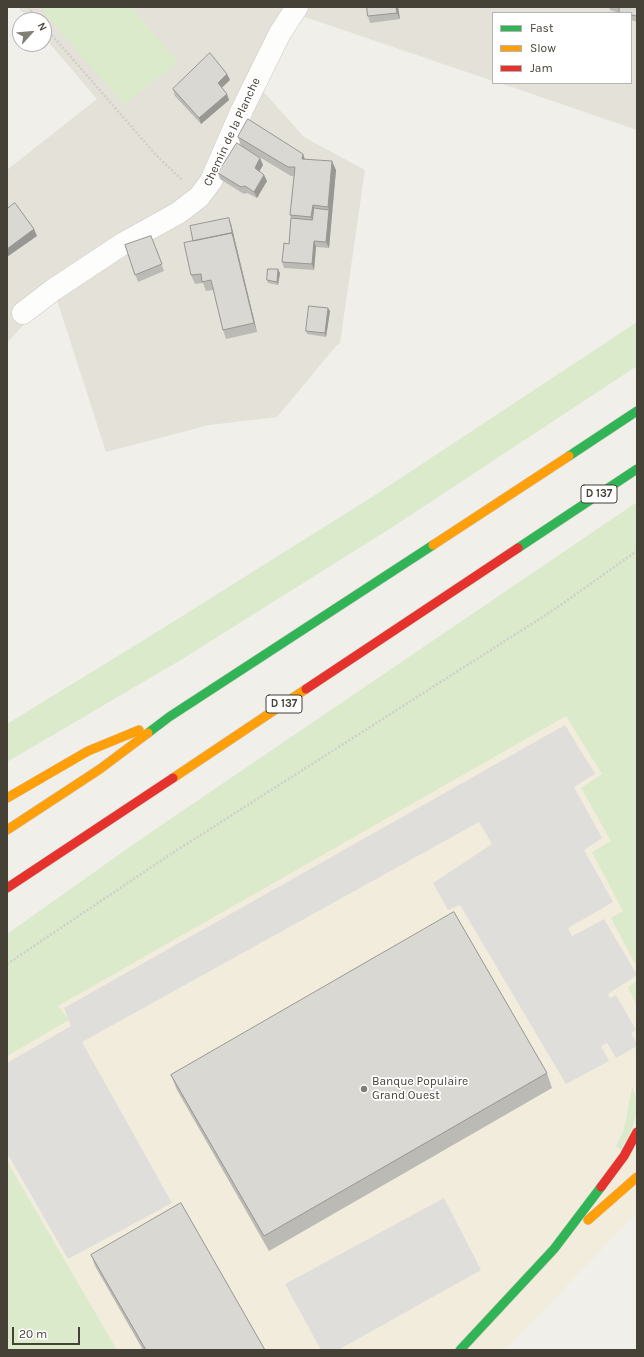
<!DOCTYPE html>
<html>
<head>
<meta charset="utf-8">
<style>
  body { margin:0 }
  #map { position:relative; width:644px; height:1357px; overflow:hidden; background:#f0efea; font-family:Karla,sans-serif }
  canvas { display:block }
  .frame { position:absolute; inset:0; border:8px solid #454136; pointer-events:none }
  .legend { position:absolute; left:492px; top:12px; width:140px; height:72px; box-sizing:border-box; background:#fff; border:1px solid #b5b3af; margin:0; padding:5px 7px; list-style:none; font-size:12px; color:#454136 }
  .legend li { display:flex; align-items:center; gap:8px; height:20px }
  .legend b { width:20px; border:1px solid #b5b3af }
  .north { position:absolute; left:12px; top:12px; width:40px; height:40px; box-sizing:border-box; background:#fff; border:1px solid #b5b3af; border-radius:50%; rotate:63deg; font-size:11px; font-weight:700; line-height:16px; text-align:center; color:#454136 }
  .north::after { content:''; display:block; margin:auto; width:14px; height:18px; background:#817e75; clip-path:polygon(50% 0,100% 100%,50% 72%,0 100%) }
  .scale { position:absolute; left:12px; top:1327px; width:68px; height:18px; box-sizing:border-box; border:2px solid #454136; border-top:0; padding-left:5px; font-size:12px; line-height:14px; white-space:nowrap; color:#454136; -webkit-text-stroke:3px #fff; paint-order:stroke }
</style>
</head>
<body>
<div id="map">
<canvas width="644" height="1357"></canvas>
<div class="frame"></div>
<ul class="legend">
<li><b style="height:5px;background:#30b455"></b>Fast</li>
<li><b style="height:5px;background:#ff9f0a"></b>Slow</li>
<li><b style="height:5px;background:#e5322d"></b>Jam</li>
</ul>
<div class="north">N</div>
<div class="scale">20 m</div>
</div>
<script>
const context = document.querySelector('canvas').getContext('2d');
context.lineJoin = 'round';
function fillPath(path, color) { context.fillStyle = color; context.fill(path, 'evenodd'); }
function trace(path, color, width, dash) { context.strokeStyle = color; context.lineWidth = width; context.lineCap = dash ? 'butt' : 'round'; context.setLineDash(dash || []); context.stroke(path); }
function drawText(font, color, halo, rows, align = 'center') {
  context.font = font + ' Karla,sans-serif'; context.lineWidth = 3.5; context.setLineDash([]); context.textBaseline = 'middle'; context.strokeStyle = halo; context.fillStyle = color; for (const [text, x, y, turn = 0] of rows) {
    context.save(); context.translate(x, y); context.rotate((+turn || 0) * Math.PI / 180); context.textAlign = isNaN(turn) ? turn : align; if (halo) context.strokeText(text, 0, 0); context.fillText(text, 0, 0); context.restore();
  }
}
const residential = new Path2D(`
  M18,7H637V130L500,83H631V13H493V81L302,16L262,90L304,137L365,170L340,343L336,346L277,417L209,425L106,452L56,297L28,320L7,343V170L97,99L44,37V20H29Z`);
const commercial = new Path2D(`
  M637,582V1213L505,1350H117L7,1161V1005Z`);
const green = new Path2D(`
  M39,7H132L178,62L124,105Z
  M637,322V366L391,528L179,661L7,762V724L160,630L372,497Z
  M637,502V967L611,918L623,911L592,852L611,841L581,788L602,774L566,716L58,1006L69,1020L7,1056V934L141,839Z
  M637,981V1006L628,987Z
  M632,1087C643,1111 632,1129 621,1150L616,1146L623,1132L626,1121Z
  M7,1161L117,1350H7Z`);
const parking = new Path2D(`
  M565,725L595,774L574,787L602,838L584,850L613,902L568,928L572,936L604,919L637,975L608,994L610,998L616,995L636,1030L631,1033L637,1043V1046L616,1058L607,1043L601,1046L609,1061L566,1084L460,905L448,910L433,883L492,844L479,822L82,1042L172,1203L68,1259L7,1153V1063L71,1026L64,1008Z
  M444,1198L481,1270L338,1350H321L285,1284Z`);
const path = new Path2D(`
  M28,7L39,20
  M44,26L156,155L183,181
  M7,964L174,852L552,611L637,551`);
const street = new Path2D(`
  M23,313L53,290L124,243L178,213L199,197L211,181L242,110L280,33L297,7`);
const fast = new Path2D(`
  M569,456L637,411
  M518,548L637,469
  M148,733L169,717L433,545
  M460,1350L554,1249L601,1187`);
const slow = new Path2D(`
  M433,545L569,456
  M173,778L306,689
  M7,798L88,751L139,730
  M7,830L100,769L148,733
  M588,1220L637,1177`);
const jam = new Path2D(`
  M306,689L518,548
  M7,888L173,778
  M601,1187L624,1156L637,1132`);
const wall = new Path2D(`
  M367,7H398L400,19L370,23L368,16Z
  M609,7H637V22L631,20V13H619L610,10Z
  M227,74L230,80L222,88L229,100L201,124L175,96L173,89Z
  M238,137L303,154L305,159L336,170L329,248L316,247L314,270L284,268L282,262L289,244L291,218L290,215L294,176H291L241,146Z
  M260,158L263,165L259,171L264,175L267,181L257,198L247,193L244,194L220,179L218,173Z
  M229,218L231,224L257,332L226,339L223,330L213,290L206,291L203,283L195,284L191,275L193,241Z
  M151,236L164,271L138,282L125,245Z
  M280,273L278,285L268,283L267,280Z
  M330,311L326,337L307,334L306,331Z
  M547,1073L552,1088L269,1251L177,1090L171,1075Z
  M91,1255L265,1350H143L95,1266Z`);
const shadedWall = new Path2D(`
  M396,7H398L400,19L397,13Z
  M227,74L230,80L220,89L218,83Z
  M227,94L229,100L201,124L199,118Z
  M303,154L306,163L302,159Z
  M260,158L263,165L258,174L255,168Z
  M332,161L336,170L329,248L326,242L329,210L328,207Z
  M264,175L267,181L257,198L254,192Z
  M313,205L316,214L315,226L311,217Z
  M229,218L231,224L257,332L254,323Z
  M34,229L37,236L7,257V249Z
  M314,241L316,247L314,270L312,264Z
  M278,269L280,273L278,285L277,282Z
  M328,308L330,311L326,337L325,333Z`);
const building = new Path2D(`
  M367,7H396L397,13L368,16Z
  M620,7H637V16L631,15V13H625L619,12Z
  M210,53L227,74L218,83L227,94L199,118L173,89Z
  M248,119L303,154L302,159L332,161L328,207L313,205L311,217L290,215L295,167H288L238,137Z
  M237,143L260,158L255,168L264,175L254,192L245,186L241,187L218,173Z
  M15,203L34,229L7,249V209Z
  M314,208L329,210L326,242L314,241L312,264L282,262L284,243L289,244L291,218L312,220Z
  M229,218L233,236L232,233L193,241L190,226Z
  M232,233L254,323L223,330L211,280L202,282L201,274L191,275L184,243Z
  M151,236L162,264L135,275L125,245Z
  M268,269H278L277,282L267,280Z
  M309,306L328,308L325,333L306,331Z
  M454,912L547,1073L264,1236L171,1075Z
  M181,1203L265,1350H146L91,1255Z`);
const markers = [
  [364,1089,4,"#817e75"]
];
const shields = [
  [599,494,36],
  [284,704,36]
];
const shieldNames = [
  ["D 137",599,494],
  ["D 137",284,704]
];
const streetNames = [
  ["Chemin de la Planche",232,132,-65]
];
const poiNames = [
  ["Banque Populaire",372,1082],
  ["Grand Ouest",372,1096]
];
fillPath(residential, '#e3e1d8');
fillPath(commercial, '#f2ecdd');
fillPath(green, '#daeacb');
fillPath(parking, '#dfdeda');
trace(street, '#cccbc6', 23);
trace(fast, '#ceccc1', 10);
trace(slow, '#ceccc1', 10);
trace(jam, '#ceccc1', 10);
trace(path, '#d0cfca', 2.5, [2, 2]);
trace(street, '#fdfdfc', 22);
trace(fast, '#30b455', 9);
trace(slow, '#ff9f0a', 9);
trace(jam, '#e5322d', 9);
fillPath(wall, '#bbbab5');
fillPath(shadedWall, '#989793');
fillPath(building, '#d9d8d2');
trace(building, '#989793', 1);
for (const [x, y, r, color] of markers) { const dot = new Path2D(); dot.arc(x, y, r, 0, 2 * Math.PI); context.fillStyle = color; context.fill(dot); trace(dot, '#fff', 1.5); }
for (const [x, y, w] of shields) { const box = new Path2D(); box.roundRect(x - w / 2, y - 9, w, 18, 3); context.fillStyle = '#fff'; context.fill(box); trace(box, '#454136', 1); }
drawText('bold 11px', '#454136', null, shieldNames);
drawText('12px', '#454136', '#fff', streetNames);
drawText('12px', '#454136', '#fff', poiNames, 'left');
</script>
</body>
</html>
